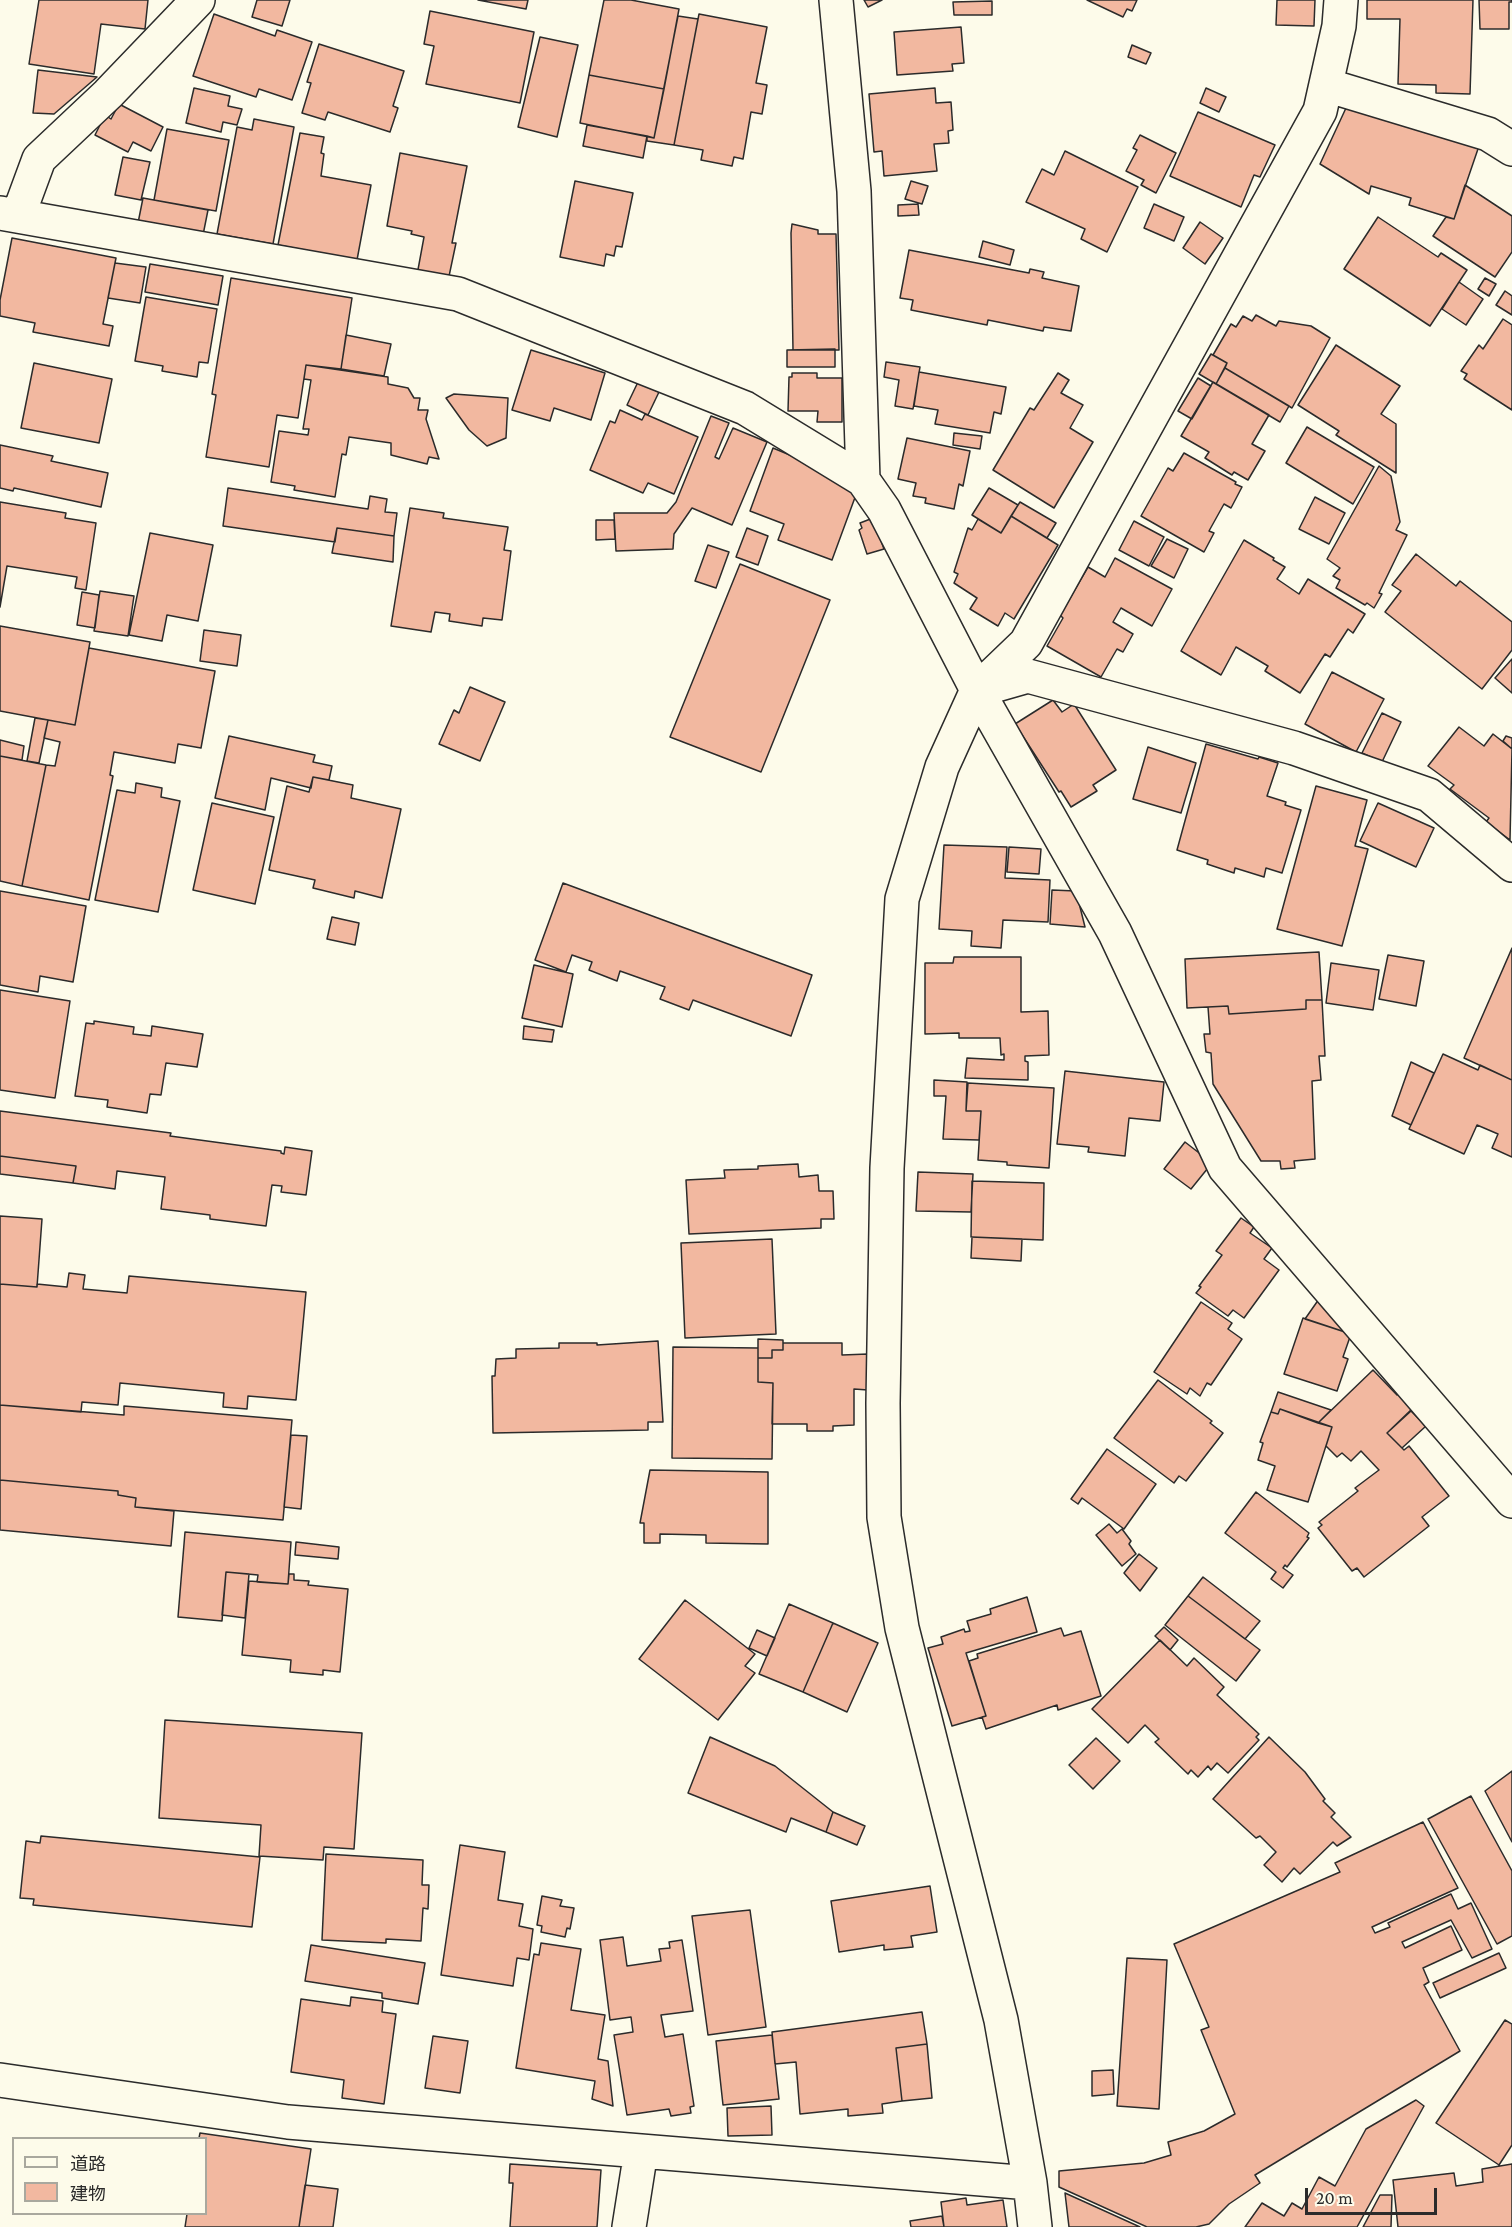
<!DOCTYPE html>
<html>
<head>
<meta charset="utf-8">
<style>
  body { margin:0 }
  #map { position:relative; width:1512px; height:2227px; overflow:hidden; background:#fdfbea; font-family:"Crimson Pro","Noto Sans JP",serif }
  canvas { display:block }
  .legend { position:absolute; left:12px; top:2137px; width:195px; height:78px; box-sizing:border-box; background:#fdfbea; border:2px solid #a9a89e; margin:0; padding:8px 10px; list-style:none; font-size:18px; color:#2b2b2b }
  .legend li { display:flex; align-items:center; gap:12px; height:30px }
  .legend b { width:30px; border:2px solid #a9a89e }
  .scale { position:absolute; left:1305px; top:2188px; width:132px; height:27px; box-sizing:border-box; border:3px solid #2b2b2b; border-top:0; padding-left:8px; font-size:18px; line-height:21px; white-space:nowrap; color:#2b2b2b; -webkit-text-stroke:4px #fdfbea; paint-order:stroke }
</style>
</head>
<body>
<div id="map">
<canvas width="1512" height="2227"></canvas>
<ul class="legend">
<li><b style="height:8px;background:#fdfbea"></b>道路</li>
<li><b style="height:16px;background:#f2b8a0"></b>建物</li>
</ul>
<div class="scale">20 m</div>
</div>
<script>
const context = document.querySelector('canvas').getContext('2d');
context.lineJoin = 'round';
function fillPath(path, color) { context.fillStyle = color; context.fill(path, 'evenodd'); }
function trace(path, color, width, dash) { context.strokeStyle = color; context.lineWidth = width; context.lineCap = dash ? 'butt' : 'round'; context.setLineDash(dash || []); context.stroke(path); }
const building = new Path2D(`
  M39,0H148L145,29L101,24L94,74L29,64Z
  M257,0H290L282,26L252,17Z
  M478,0H528L526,9Z
  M604,0H631L679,9L664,89L589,75Z
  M864,0H882L868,7Z
  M1087,0H1137L1132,11L1127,9L1123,17Z
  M1277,0H1315L1314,26L1276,25Z
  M1367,0H1473L1470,94L1436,93V85L1398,84L1400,19H1367Z
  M1479,0H1512V2H1509V29H1480Z
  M992,1V15H954L953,2Z
  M430,11L534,32L520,103L426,84L434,46L424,44Z
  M214,14L275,36L277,30L312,42L292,100L259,89L256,97L193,76Z
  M699,14L767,27L756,83L767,85L762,114L751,112L743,159L734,157L732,166L701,160L703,150L674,145Z
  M678,16L698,19L674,145L647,141V136L654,138Z
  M961,27L964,63L952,64L953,71L897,75L894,32Z
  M540,37L578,45L557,137L518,127Z
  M319,44L404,71L393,106L398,108L390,132L328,112L325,120L302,113L311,83L307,82Z
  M1132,45L1151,53L1146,64L1128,57Z
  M38,70L97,77L54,114L33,113Z
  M589,75L664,89L654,138L580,123Z
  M194,88L230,96L228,106L242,109L237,125L223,122L221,132L186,123Z
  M935,88L936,103L951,102L953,130L948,131L949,143L934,144L937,171L884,176L882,151L874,152L869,94Z
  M1206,88L1226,97L1219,112L1200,103Z
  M119,104L163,127L151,151L133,142L128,152L95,135L105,115L111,119Z
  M1346,108L1393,122L1448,134L1479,146L1454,219L1409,205L1411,198L1371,186L1369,194L1320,164Z
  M1198,112L1275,145L1260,177L1254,175L1241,207L1170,176Z
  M254,119L294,127L273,244L217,234L237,127L252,130Z
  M587,125L647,136L643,158L583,146Z
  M167,129L229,140L216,211L154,200Z
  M300,133L324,137L321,153L324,154L321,176L371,185L357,260L278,245Z
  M1140,135L1176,153L1156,193L1141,185L1144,180L1126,171L1137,150L1133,148Z
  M1065,151L1138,187L1107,252L1081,239L1085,229L1026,202L1042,169L1054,175Z
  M400,153L467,166L452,243H456L448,281L417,275L424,237L411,234L412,231L387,226Z
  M123,157L150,162L141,200L115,195Z
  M575,181L633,193L622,247L616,246L614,256L606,254L604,266L560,257Z
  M911,181L928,186L922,204L905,199Z
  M1465,185L1512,216V252L1495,277L1433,236L1446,217L1454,219Z
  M143,198L208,210L203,235L138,223Z
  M918,204L919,215L898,216V205Z
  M1154,204L1184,217L1174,241L1144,228Z
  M1378,217L1438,257L1441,253L1467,270L1430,326L1344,269Z
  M1200,222L1223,238L1205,264L1183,248Z
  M792,224L818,230V234H836L839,350H793L791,233Z
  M12,238L116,258L103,324L113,326L109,346L33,332L35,323L0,316V300Z
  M983,241L1014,250L1010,265L979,257Z
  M909,250L1029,273L1030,269L1044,272L1042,278L1079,286L1071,331L1044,327L1043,331L988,320L987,325L911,310L913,300L900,298Z
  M115,263L146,267L140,303L108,298Z
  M150,264L223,276L218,305L145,292Z
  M231,278L352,298L341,369L306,365L298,418L277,415L269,467L206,457L216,395L212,394Z
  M1485,278L1496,284L1489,296L1478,289Z
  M1459,282L1483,299L1466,325L1442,309Z
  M1505,291L1512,296V315L1496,305Z
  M146,297L217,309L208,363L199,362L197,377L162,371L163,366L135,361Z
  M1256,315L1276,326L1279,321L1311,326L1330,338L1292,408L1225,368L1227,363L1213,355L1231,324L1236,327L1243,316L1252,321Z
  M1503,319L1512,325V410L1464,379L1467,374L1461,371L1479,345L1483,349Z
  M346,335L391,344L384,376L341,369Z
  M1336,345L1400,386L1381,414L1396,424V473L1336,435L1339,431L1298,405Z
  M835,349V367H787V350Z
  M531,350L605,373L591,420L554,408L550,421L512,410Z
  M1211,354L1227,363L1216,384L1199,374Z
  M886,362L920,367L913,409L895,406L899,380L884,377Z
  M34,363L112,379L99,443L21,428Z
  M306,365L388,377V384L408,388L414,398H420L418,410H428L426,419L439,459L429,457L427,464L391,455V443L349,437L346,455L342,454L335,497L294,490L295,486L271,482L279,431L308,435L309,429H303L311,380L304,379Z
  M1225,368L1289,406L1280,422L1216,384Z
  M919,372L1006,387L1001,414L994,412L990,433L935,424L938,410L914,406Z
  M792,373H817V378H842V422H817L818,411H788L789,377H792Z
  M1058,373L1069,380L1061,393L1083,405L1070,428L1093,442L1054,508L993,470L1030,408L1034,410Z
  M1198,378L1211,386L1192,419L1178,411Z
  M638,382L659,392L648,415L627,405Z
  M1213,382L1269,415L1252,444L1265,451L1248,480L1234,472L1232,475L1205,458L1209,452L1181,436Z
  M454,394L508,398L506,438L487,446L469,430L446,398Z
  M620,410L642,420L645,414L698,437L674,494L648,483L643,493L590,470L610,421L615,423Z
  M711,416L729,423L715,457L719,459L733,428L767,442L732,525L692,508L674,534L673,549L616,551L614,513H667L676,502Z
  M1307,427L1374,467L1353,504L1286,463Z
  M954,433L982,436L980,449L953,445Z
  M907,438L970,451L963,486L959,484L954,509L925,503L926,498L913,496L916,483L898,479Z
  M0,445L53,456L51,461L108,473L101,507L14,488L13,491L0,488Z
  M773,448L838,475L857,492L832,560L778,540L784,524L750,511Z
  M1184,453L1236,482L1235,484L1242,487L1231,508L1224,504L1209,531L1214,533L1204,552L1141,516L1168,468L1173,471Z
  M1379,466L1391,476L1400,522L1396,530L1407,535L1379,593L1382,594L1374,608L1367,603L1365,605L1336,588L1340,580L1333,576L1340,568L1327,559Z
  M228,488L368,509L370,496L387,499L385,512L397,513L394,536L337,528L335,542L223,526Z
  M989,488L1018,505L1001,533L972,515Z
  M1315,497L1345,513L1329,544L1299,529Z
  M0,502L66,513L65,518L96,523L86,590L75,588L77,577L7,566L0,607Z
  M1020,502L1056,523L1047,538L1011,516Z
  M410,508L444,513L443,518L508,527L504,550L511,551L502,620L483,618L482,626L449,621L450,614L435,612L431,632L391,626Z
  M1011,516L1058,545L1014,619L1005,613L998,626L970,609L977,598L954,583L958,574L954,572L968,528L972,530L978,519L1001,533Z
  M873,518L884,549L867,554L859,530L862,528L860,523Z
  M596,520H614L615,539L596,540Z
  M1134,521L1164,537L1149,566L1119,550Z
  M337,528L394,536L393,562L332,553Z
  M747,528L768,536L758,565L736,557Z
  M150,533L213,545L198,621L167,615L162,641L129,635Z
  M1167,539L1188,549L1174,578L1151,566Z
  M1244,540L1274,558L1273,560L1285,567L1277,579L1299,594L1308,579L1365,614L1353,633L1348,629L1330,657L1325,654L1300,693L1265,671L1268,666L1236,647L1221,675L1181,651Z
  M708,545L729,552L716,588L695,581Z
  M1416,554L1456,586L1460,581L1512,622V650L1482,689L1385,612L1401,591L1392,585Z
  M1115,558L1172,589L1152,626L1121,608L1113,622L1133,634L1123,652L1117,649L1101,677L1047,646L1063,618L1060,615L1088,567L1105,577Z
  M740,564L830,600L761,772L670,737Z
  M100,591L134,596L128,636L94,631Z
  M82,592L99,595L95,628L77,625Z
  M0,626L90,642L75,725L0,711Z
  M204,630L241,635L237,666L200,661Z
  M89,648L215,671L201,748L178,744L175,763L114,752L110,775L113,776L89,900L22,886L46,765L55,766L60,742L44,738L48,720L75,725Z
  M1512,659V693L1495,678Z
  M1332,672L1384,699L1356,752L1305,724Z
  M470,687L505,702L480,761L439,744L454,710L459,713Z
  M1053,700L1062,712L1074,704L1116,770L1093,785L1097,791L1071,807L1061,791L1059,792L1015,724Z
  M1382,713L1401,722L1382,762L1362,753Z
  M35,718L48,720L39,763L27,761Z
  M1459,727L1484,746L1493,734L1512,749L1510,840L1486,822L1489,818L1450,789L1454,785L1428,766Z
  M229,736L315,755L313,762L332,766L329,780L313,777L311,788L271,778L265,810L215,798Z
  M1506,736L1512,738V749L1503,741Z
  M0,740L24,746L22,760L0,756Z
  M1206,744L1258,759L1259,757L1278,763L1267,796L1286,802L1285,805L1301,810L1282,873L1266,868L1264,877L1235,868L1234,873L1207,864L1208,860L1177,850Z
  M1148,747L1196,763L1181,813L1133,799Z
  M0,756L46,765L22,886L0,881Z
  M313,777L353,785L351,798L401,809L382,898L355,891L354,898L313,888L315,880L269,870L287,786L309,792Z
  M136,783L162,788L161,797L180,801L158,912L95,900L117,790L135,793Z
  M1316,786L1367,800L1355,846L1368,849L1342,946L1277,929Z
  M212,803L274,817L255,904L193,890Z
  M1378,803L1434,828L1416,867L1360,841Z
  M944,845L1007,847L1005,878L1050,880L1048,922L1003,920L1001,948L971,946L972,931L939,929Z
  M1009,847L1041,849L1039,874L1007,872Z
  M563,883L812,975L791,1036L693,1000L689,1010L660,999L665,987L620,971L617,981L589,970L592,962L572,955L566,972L535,960Z
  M1052,890L1076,891L1085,927L1050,924Z
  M0,891L86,906L73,982L40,976L38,992L0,985Z
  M332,917L359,923L355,945L327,939Z
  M1512,948V1080L1464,1058Z
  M1319,952L1322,1000H1306V1009L1229,1014L1228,1006L1187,1008L1185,959Z
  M1388,955L1424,961L1416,1006L1379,999Z
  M954,957H1021V1012L1048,1011L1049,1055L1025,1056V1061L1028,1062V1080L965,1078L967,1058L1004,1060V1054L1001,1055L1000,1038H959V1033L925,1034V963H953Z
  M1331,963L1379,970L1373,1010L1326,1003Z
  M534,965L573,974L562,1027L522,1018Z
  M0,990L70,1001L55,1098L0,1090Z
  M1306,1000H1322L1325,1056H1319L1321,1080L1312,1081L1315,1159L1294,1161L1295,1168L1281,1169L1280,1161H1261L1213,1084L1211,1053L1206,1052L1204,1034H1210L1208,1007L1228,1006L1229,1014L1306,1009Z
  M94,1021L134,1027L133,1034L151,1036L152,1026L203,1034L197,1067L166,1063L161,1095L150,1094L147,1113L107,1107L108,1100L75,1096L86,1023L94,1024Z
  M524,1026L554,1030L552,1042L523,1039Z
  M1443,1054L1478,1070L1480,1065L1512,1080V1157L1492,1148L1498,1134L1477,1125L1464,1154L1409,1129Z
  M1411,1062L1434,1073L1411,1125L1392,1116Z
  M1065,1071L1164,1082L1160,1121L1129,1118L1125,1156L1088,1152L1089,1147L1057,1144Z
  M934,1080L967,1082L966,1111H981L979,1140L943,1139L946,1096H934Z
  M968,1083L1054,1088L1049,1168L1007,1165V1162L978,1160L981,1111H966Z
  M0,1111L171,1133L170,1136L281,1151V1153L284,1154L285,1147L312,1151L306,1195L281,1192L282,1186L272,1185L266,1226L210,1219V1215L161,1209L165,1177L117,1171L115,1189L73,1183L76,1166L0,1156Z
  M1185,1142L1212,1163L1191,1189L1164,1169Z
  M0,1156L76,1166L73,1183L0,1174Z
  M798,1164L799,1177L818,1175L819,1191H833L834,1219H821V1228L689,1234L686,1180L725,1178L724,1170L758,1169V1166Z
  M918,1172L973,1174L971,1212L916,1211Z
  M972,1181L1044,1183L1043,1240L971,1237Z
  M0,1216L42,1219L37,1287L0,1284Z
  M1241,1218L1254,1227L1250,1233L1272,1248L1264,1259L1279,1270L1244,1318L1233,1310L1228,1316L1196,1293L1201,1287L1199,1286L1222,1255L1216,1251Z
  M972,1237L1022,1239L1021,1261L971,1258Z
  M772,1239L776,1334L685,1338L681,1243Z
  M69,1273L85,1275L83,1289L127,1293L129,1276L306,1292L296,1400L248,1396L247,1409L223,1407L224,1393L120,1383L118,1405L82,1402L81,1412L0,1405V1284L37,1287V1284L67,1287Z
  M1319,1299L1351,1334L1305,1319Z
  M1201,1302L1232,1323L1228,1329L1242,1339L1211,1385L1207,1383L1200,1396L1190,1388L1187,1394L1154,1372Z
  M1303,1318L1351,1334L1343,1357L1348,1359L1337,1391L1284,1374Z
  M758,1339L783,1340V1350H772V1358H758Z
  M658,1341L663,1422H648V1430L493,1433L492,1376H495L496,1359L516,1358V1349L559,1348V1343H597V1345Z
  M783,1343H842V1355L868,1354V1390L854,1389V1425L833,1426V1431H807V1424H772L773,1383L758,1382V1358H772V1350H783Z
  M673,1347L758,1348V1382L773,1383L772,1459L672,1458Z
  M1373,1370L1397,1395L1400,1393L1414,1407L1387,1433L1404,1450L1409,1446L1449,1496L1422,1517L1429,1526L1364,1577L1357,1568L1352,1571L1318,1528L1322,1525L1319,1522L1358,1491L1355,1488L1379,1470L1361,1451L1351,1461L1342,1453L1337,1457L1326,1446L1332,1427L1318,1423Z
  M1158,1380L1212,1421L1210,1423L1223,1433L1186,1481L1179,1476L1174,1483L1114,1438Z
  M1278,1392L1331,1410L1318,1423L1280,1409L1278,1414L1271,1412Z
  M0,1405L124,1415V1406L292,1420L283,1520L135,1507L136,1498L118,1495V1491L0,1480Z
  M1280,1409L1332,1427L1308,1502L1267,1490L1275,1466L1258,1460L1263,1443L1260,1442L1271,1412L1278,1414Z
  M1411,1411L1426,1426L1402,1448L1387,1433Z
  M291,1435L307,1436L301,1509L284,1507Z
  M1107,1449L1156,1484L1124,1529L1082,1498L1078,1504L1071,1499Z
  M650,1470L768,1472V1544L706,1543V1535L660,1534V1543H644V1523H640Z
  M0,1480L118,1491V1495L136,1498L135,1507L174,1511L171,1546L0,1530Z
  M1256,1492L1309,1533L1307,1537L1309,1538L1287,1567L1285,1565L1283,1568L1293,1575L1283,1588L1271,1579L1276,1572L1225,1533Z
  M1109,1524L1117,1533L1122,1529L1131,1541L1129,1544L1136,1554L1122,1566L1096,1535Z
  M185,1532L291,1542L288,1584L257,1582L258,1575L226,1572L222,1621L178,1617Z
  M296,1542L339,1547L338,1559L295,1555Z
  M1139,1554L1157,1568L1140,1591L1124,1573Z
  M226,1572L249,1574L245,1618L222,1615Z
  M289,1574H294V1580L309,1581L308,1585L348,1589L340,1672L323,1670V1675L290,1672L291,1660L242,1655L249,1581L288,1584Z
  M1203,1577L1260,1621L1245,1639L1188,1596Z
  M1188,1596L1260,1650L1236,1681L1165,1625Z
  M1027,1597L1037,1632L966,1653L986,1716L952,1726L928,1648L943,1644L941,1637L964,1629L965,1632L970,1631L967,1621L991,1614L990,1609Z
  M685,1600L755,1654L745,1666L755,1673L718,1720L639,1659Z
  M789,1604L833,1623L803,1692L759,1674Z
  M833,1623L878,1643L847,1712L803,1692Z
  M1164,1627L1178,1640L1170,1650L1155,1636Z
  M1061,1628L1064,1636L1081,1631L1101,1696L1058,1710L1057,1705L986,1729L982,1717L986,1716L969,1661L978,1658L977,1654Z
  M757,1630L775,1638L767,1656L749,1648Z
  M1160,1640L1187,1666L1194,1658L1224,1687L1217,1695L1259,1734L1256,1737L1259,1740L1228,1773L1217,1763L1211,1770L1208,1766L1198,1777L1191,1770L1188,1774L1155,1742L1159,1739L1145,1725L1128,1743L1092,1709Z
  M165,1720L362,1733L354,1849L324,1847L323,1860L259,1856L261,1825L159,1818Z
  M710,1737L775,1766L833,1812L826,1832L791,1818L786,1832L688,1793Z
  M1269,1737L1305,1772L1325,1799L1323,1801L1335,1813L1331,1817L1351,1837L1337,1846L1333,1842L1300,1874L1294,1868L1282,1882L1264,1865L1276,1852L1260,1836L1256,1838L1213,1799Z
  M1096,1738L1120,1761L1093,1789L1069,1765Z
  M1512,1771V1842L1485,1791Z
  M1471,1796L1512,1871V1936L1497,1944L1428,1819Z
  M833,1812L865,1826L857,1845L826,1832Z
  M1423,1822L1458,1888L1372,1927L1375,1933L1390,1927L1388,1923L1451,1894L1458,1909L1471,1903L1492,1949L1472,1958L1451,1920L1402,1942L1405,1948L1451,1926L1462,1950L1423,1968L1429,1982L1424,1985L1460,2051L1255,2175L1260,2183L1229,2204L1209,2224L1196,2227H1147L1059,2187V2171L1144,2163L1171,2155L1168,2142L1204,2131L1235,2114L1201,2030L1209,2027L1174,1944L1340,1872L1335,1863Z
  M41,1836L260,1857L252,1927L33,1905L34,1899L20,1898L26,1841L40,1843Z
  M460,1845L505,1852L498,1900L523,1904L519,1926L533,1929L529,1960L517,1958L513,1986L441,1975Z
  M326,1854L423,1860L422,1885H429L428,1909L423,1908L421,1941L386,1939V1943L322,1940Z
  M930,1886L937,1932L911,1936L913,1947L884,1950V1945L839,1952L831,1901Z
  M542,1896L562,1900L560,1906L574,1908L570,1929L567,1928L565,1937L541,1932L542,1926L537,1925Z
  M750,1910L766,2027L708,2035L692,1916Z
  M623,1937L627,1966L661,1961L659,1949L670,1948L669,1942L682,1940L693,2011L661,2015L665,2037L683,2034L694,2106L690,2107L691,2113L671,2116L669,2109L627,2115L614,2035L633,2032L631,2017L610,2020L600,1940Z
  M541,1943L581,1949L571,2010L605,2015L598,2059L608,2061L613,2106L592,2099L595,2081L516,2068L534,1954L539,1955Z
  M311,1945L425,1963L418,2004L382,1998V1993L305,1981Z
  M1499,1953L1506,1968L1440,1998L1433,1983Z
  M1127,1958L1167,1960L1159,2109L1117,2106Z
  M351,1997L383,2001L382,2012L396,2014L384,2104L342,2098L344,2080L291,2072L301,1999L350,2006Z
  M922,2012L927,2044L896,2048L902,2101L882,2104L883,2113L848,2116V2109L800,2114L796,2062L775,2064L772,2032Z
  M1505,2020L1512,2024V2145L1499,2165L1436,2123Z
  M772,2035L779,2099L723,2105L716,2041Z
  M433,2036L468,2041L460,2093L425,2088Z
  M927,2044L932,2098L902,2101L896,2048Z
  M1113,2070L1114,2094L1092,2096V2071Z
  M1416,2100L1424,2106L1357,2227H1245L1262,2203L1284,2216L1292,2203L1302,2209L1319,2177L1335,2186L1366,2129Z
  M771,2106L772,2135L728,2136L727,2108Z
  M200,2133L311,2149L299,2227H185L187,2214H206V2138H199Z
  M510,2164L601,2170L597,2227H510L513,2183H509Z
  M1512,2164V2227H1398L1393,2180L1454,2173L1456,2186L1483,2182L1482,2169Z
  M305,2185L338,2189L333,2227H299Z
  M1065,2193L1140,2227H1069Z
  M1380,2195H1392L1391,2227H1363Z
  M966,2198L967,2205L1003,2200L1007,2227H944L941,2202Z
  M942,2216L944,2227H911L910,2221Z`);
const street = new Path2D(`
  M836,0L854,191L863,480
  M1326,85L1488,134L1512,149
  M0,213L458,294L745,408L863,480L884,510L977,690L1115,933L1225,1168L1512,1501
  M18,216L39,159L108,94L198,0
  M979,690L1028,676L1294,748L1429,795L1512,865
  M0,2080L288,2122L1030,2183
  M629,2227L641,2151
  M1035,2227L1030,2183L1001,2020L902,1628L884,1517L883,1403L887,1168L902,899L942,767L977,690L1026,643L1320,111L1339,26L1341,0`);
fillPath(building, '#f2b8a0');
trace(building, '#2b2b2b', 1.5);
trace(street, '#2b2b2b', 36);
trace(street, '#fdfbea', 33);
</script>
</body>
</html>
